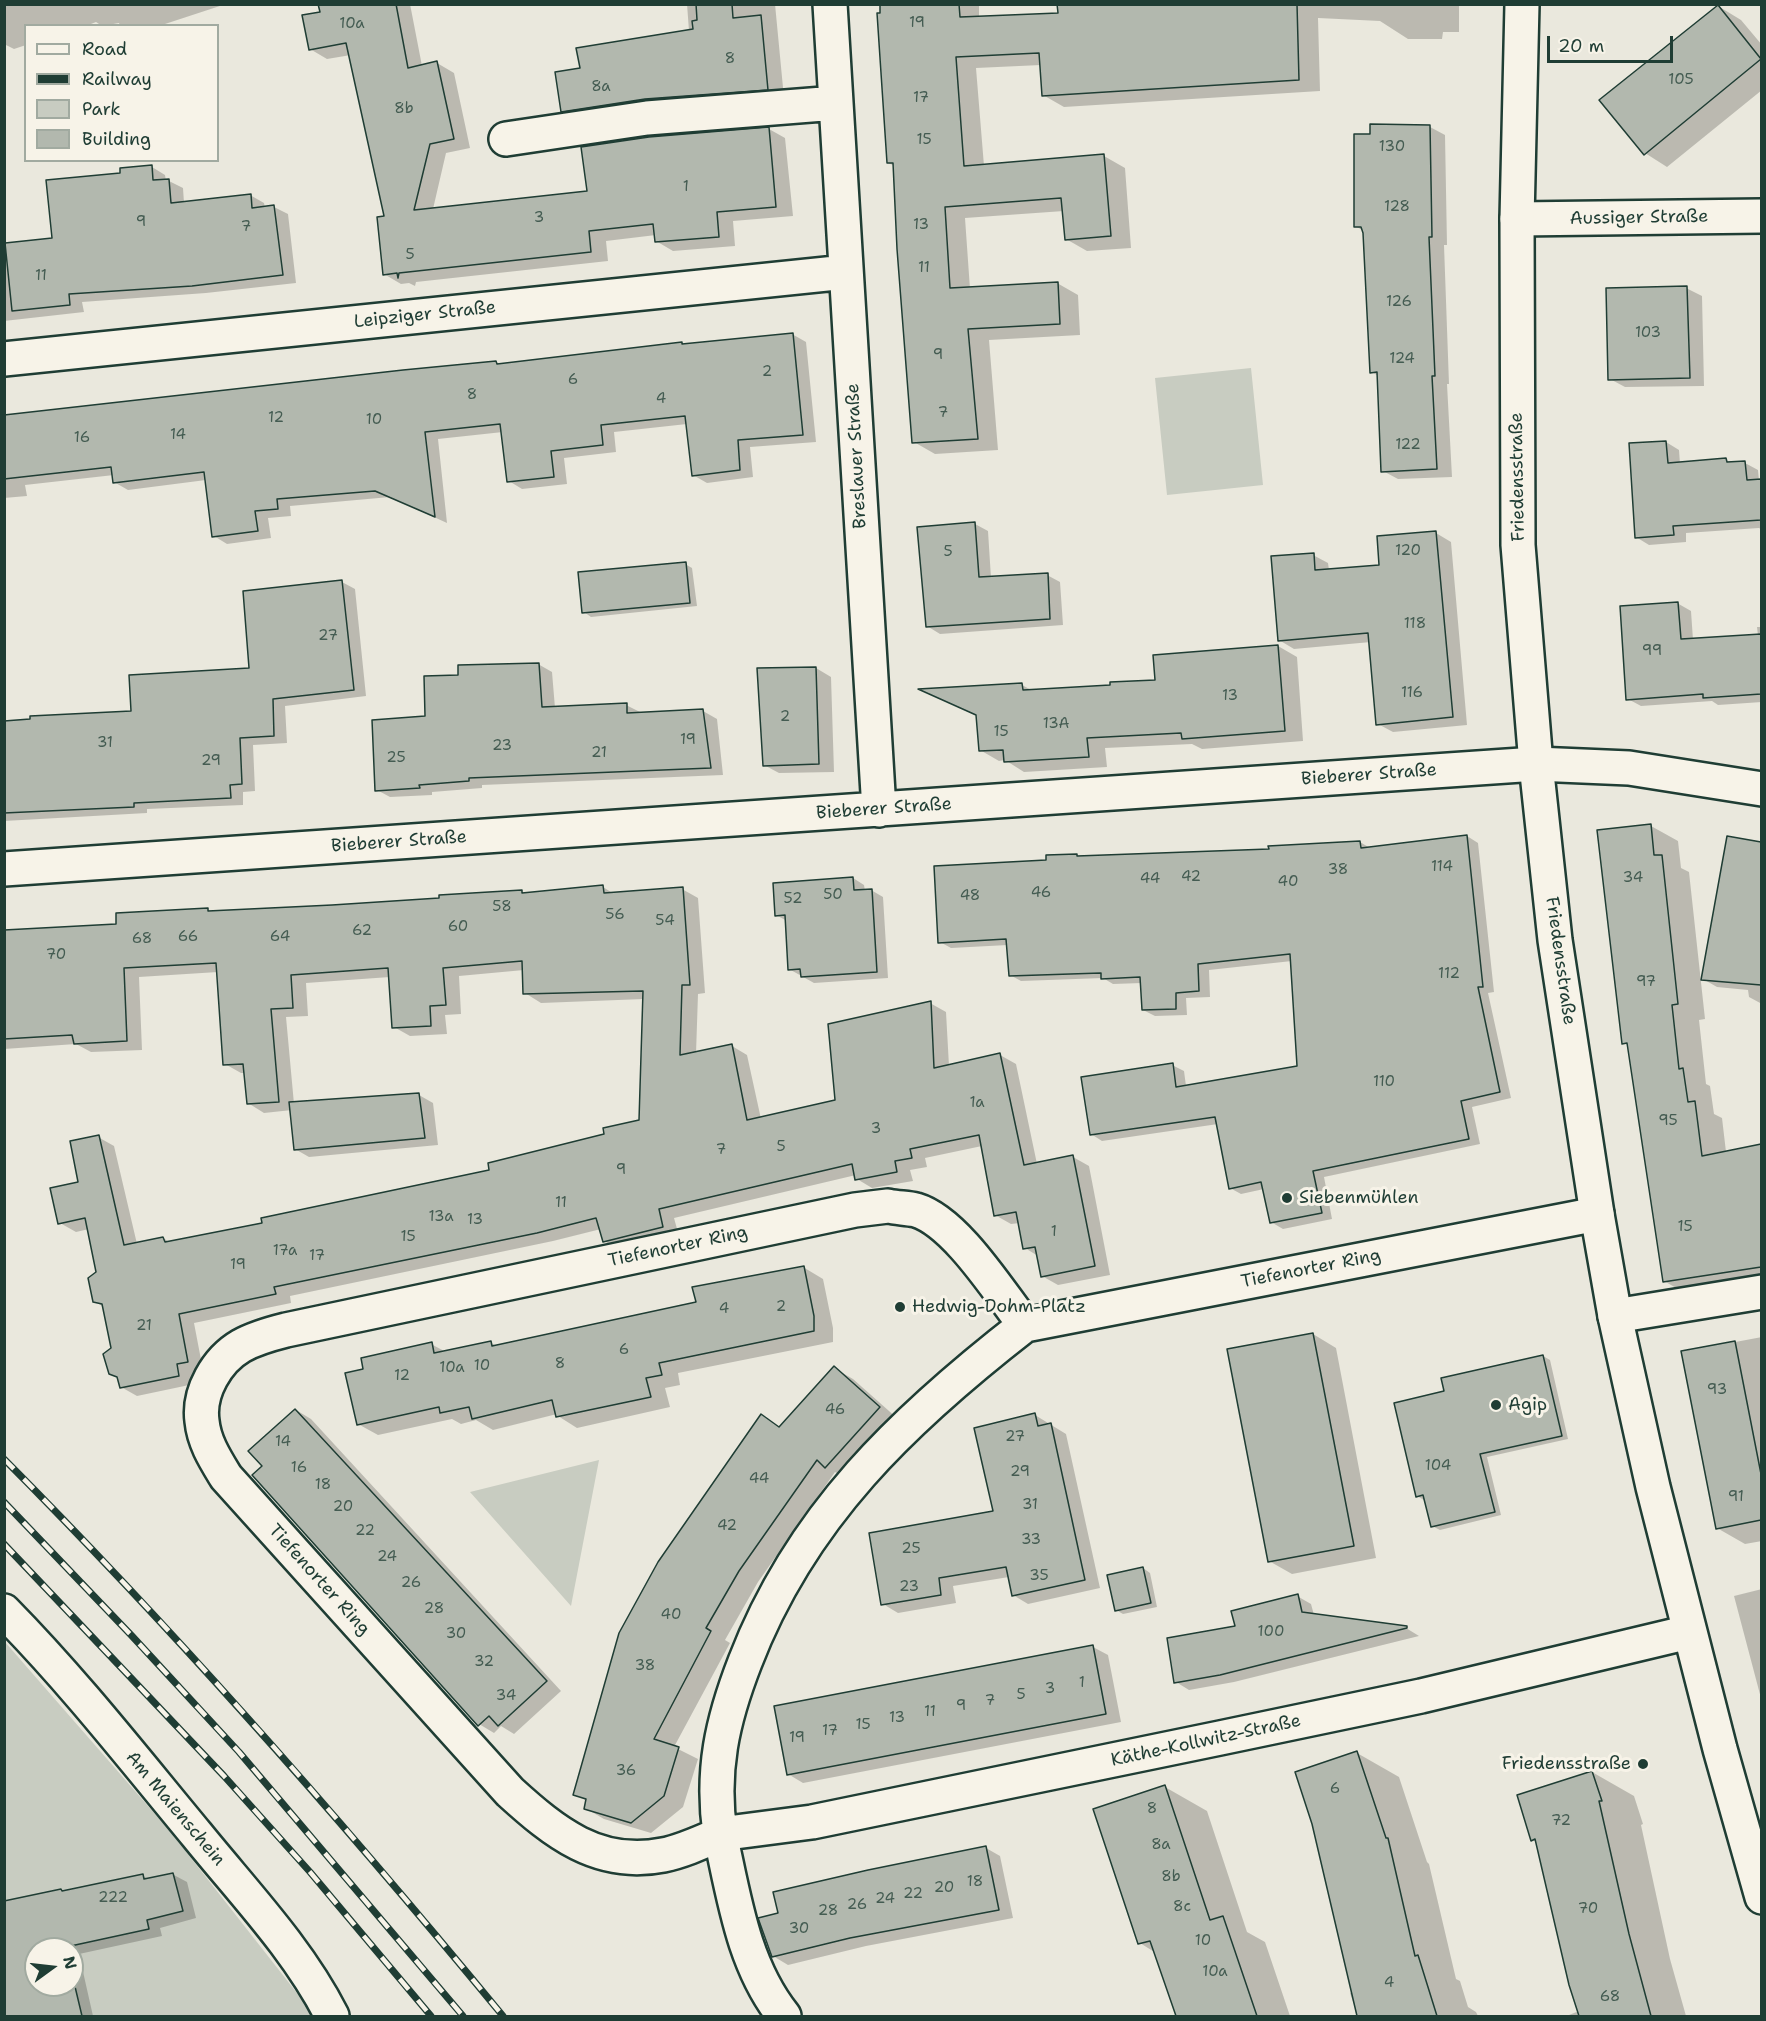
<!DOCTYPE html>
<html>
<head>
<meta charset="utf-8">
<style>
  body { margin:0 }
  #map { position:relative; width:1766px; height:2021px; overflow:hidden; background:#eae8dd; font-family:"Shantell Sans",sans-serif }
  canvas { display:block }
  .frame { position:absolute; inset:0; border:6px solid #1f3d34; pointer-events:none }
  .legend { position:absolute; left:24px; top:24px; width:195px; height:138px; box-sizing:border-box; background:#f7f3e8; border:2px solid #a1aaa0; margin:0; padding:8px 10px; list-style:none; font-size:18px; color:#1f3d34 }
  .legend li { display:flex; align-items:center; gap:12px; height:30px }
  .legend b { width:30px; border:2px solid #a1aaa0 }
  .north { position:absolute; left:24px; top:1937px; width:60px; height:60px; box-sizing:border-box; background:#f7f3e8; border:2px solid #a1aaa0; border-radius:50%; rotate:75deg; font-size:16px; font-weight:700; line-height:24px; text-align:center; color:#1f3d34 }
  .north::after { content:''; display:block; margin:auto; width:21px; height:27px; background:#1f3d34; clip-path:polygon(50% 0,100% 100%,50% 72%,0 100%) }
  .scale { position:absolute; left:1547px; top:36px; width:126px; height:27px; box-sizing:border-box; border:3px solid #1f3d34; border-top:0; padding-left:8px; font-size:18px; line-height:21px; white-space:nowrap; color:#1f3d34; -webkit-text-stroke:4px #f7f3e8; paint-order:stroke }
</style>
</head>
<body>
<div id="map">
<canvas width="1766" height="2021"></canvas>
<div class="frame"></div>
<ul class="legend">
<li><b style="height:8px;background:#f7f3e8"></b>Road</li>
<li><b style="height:8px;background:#1f3d34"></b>Railway</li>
<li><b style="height:16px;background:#c8ccc1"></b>Park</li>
<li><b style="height:16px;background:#b2b8ae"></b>Building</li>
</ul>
<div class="north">N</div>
<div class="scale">20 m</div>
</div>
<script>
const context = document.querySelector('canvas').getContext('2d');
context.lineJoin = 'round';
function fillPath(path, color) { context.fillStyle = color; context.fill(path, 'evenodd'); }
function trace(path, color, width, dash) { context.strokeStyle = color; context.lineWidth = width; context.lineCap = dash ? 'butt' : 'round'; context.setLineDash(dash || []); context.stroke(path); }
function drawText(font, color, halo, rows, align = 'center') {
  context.font = font + ' "Shantell Sans",sans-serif'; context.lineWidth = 6; context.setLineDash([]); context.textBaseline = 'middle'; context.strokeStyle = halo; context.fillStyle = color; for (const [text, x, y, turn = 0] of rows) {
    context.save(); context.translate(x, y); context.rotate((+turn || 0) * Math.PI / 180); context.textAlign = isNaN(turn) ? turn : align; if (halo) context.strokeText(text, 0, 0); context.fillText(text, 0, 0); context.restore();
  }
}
const green = new Path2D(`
  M1251,368L1263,485L1167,495L1155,378Z
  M599,1460L571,1606L470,1492Z
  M5,1642L169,1830L304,2002L311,2016H5ZM36,1949H72V1985H36Z`);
const shadow = new Path2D(`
  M4,4H226L165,24L166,26H120L119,23L102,26L96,22L86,26H26V45L14,49L4,44Z
  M320,4H410L422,66L437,63L454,73L470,148L446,153L433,209L588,193L769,129L785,138L793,216L733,221L735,246L673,251L656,241V235L606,241L608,261L416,282L415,286L409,283L401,284L384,274L386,218L351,55L327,59L310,49L321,13Z
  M687,4H775L784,98L579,120L563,111L582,69L689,31Z
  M881,4H979V18L1060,14L1059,4H1459V32H1443L1442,39H1408L1380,21L1318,18L1320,91L1064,107L1043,95L1041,65L976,68L984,166L1104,156L1125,168L1131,248L1087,251L1066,239L1064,211L965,218L970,289L1057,283L1078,295L1080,335L989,340L998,450L935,454L914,442L895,166L888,163Z
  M1718,6L1741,20L1762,45V90L1667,167L1645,153Z
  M1372,126L1430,127L1445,135L1447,245H1444L1449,384H1447L1452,477L1398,479L1383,471L1379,376L1371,372L1364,231L1355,226Z
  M152,167L165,175L166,181H169L183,188L184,203L250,195L264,203L265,208L274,207L288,214L296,283L206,293L82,302L84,312L4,321V244L53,239L122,174Z
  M1686,288L1702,296L1704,386L1625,387L1610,379Z
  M792,334L806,342L816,442L750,447L753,477L707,483L693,475L687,424L614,432L616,452L564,458L567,484L522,489L509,481L503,432L438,439L447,523L390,497L290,506L291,516L268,518L271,538L227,544L214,536L206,480L128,490L114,482V475L25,485L27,496L4,498V415L8,416L496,362L500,365L682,343L685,345Z
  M1666,442L1679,450L1680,464L1726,460L1732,464L1745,463L1758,470L1759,481H1762V530L1759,528L1686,533V542L1649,545L1636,537Z
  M975,524L988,531L991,578L1047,575L1060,582L1063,625L940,634L927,626Z
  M1436,533L1451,542L1467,725L1393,732L1378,724L1371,642L1294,649L1279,640L1313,555L1328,563L1329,570L1381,566Z
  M685,564L692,568L697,606L591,617L584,612Z
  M342,582L355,589L366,696L285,706L287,743L253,745L255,791L243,792V805L147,809V813L4,821V722L133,713L250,669Z
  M1677,603L1691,611L1693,640L1758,636L1757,627H1762V702L1718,705L1712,701L1641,706L1628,699Z
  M1278,646L1297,657L1303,741L1202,749L1192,744L1105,748L1107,767L1024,772L1005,760L999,761L980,750L977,716L924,690L1022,685L1033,691L1156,681Z
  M538,664L552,672L555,708L626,705L640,712L703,711L717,719L723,775L482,785V788L432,792V795L390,797L377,790L427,718L460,677Z
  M816,668L831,677L834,772L779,773L764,765Z
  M1651,826L1678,841L1681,868L1689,872L1705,1019L1699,1020L1706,1084L1710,1086L1714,1114L1722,1118L1726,1152L1762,1145V1287L1692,1297L1664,1281L1629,1046L1624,1043Z
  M1467,836L1478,843L1494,992L1488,993L1511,1098L1472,1107L1480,1144L1324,1177L1332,1219L1283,1229L1271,1222L1264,1189L1241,1194L1230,1188L1218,1124L1102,1141L1091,1134L1172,1065L1184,1071L1186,1086L1299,1067L1292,961L1209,970L1210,997L1186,998L1187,1015L1155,1016L1143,1010L1142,983L1113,984L1103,978L1021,981L1010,975L1008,945L951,948L940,942L1047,862L1076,855L1079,857L1270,850L1360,842L1370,848Z
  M1728,837L1762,843V1004L1749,997L1748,990L1717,987L1703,979Z
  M853,878L864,885L865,891L871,890L883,897L888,978L814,983L789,969L787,921L776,915Z
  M603,887L614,894L682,889L698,898L705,993L698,994L696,1054L732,1046L747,1055L761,1119L837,1101L930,1003L946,1012L949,1066L1000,1055L1016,1064L1037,1164L1073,1157L1089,1166L1110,1275L1058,1285L1042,1276L1038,1256L1025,1248L1020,1223L1011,1224L995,1215L982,1146L925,1158L927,1167L910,1170L913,1181L872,1188L857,1179L856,1175L674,1218L679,1236L620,1250L604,1241L601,1229L553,1241L290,1296L291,1303L194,1323L203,1370L192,1373L194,1384L137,1396L121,1387L119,1378L110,1373L113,1349L104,1307L94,1301L98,1273L89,1229L76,1232L60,1223L80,1183L98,1137L114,1146L137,1244L163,1238L171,1243L264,1224L491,1171L606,1135L641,1121L644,999L541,1003L525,993L524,970L459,976L461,1014L445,1015L447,1034L410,1036L394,1027L390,977L306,983L308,1016L286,1017L294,1104L419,1095L433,1103L438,1145L309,1157L295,1149L292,1110L264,1113L248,1103L246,1073H241L225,1064L218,972L139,977L142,1050L91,1052L76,1044L4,1049V931L118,926L208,910L212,912L332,907L522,892L526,894Z
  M803,1267L823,1279L833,1328V1342L678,1373L680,1385L665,1388L670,1407L577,1428L558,1416L557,1414L493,1430L476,1420L461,1424L452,1419L378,1435L358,1424L365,1370L431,1344L446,1352L491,1343L497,1346L697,1303Z
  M1313,1334L1336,1348L1376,1558L1292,1574L1269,1561Z
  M1762,1337V1541L1745,1544L1717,1528L1682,1352Z
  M1543,1356L1550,1360L1568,1439L1487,1457L1501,1515L1440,1530L1432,1526L1424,1500L1417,1496L1446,1392Z
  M834,1368L853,1379L898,1419L845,1478L835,1472L758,1582L725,1640L730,1643L674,1747L698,1759L683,1807L651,1833L604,1819L585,1808L587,1801L574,1794L761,1416L780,1427Z
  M296,1410L311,1419L561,1691L514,1734L501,1726L494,1733L479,1724L264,1466Z
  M1035,1415L1066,1434L1100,1588L1028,1604L1013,1595L1009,1577L953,1586L956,1603L898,1613L883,1604L995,1513Z
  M1143,1568L1150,1573L1157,1607L1123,1614L1116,1610Z
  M1762,1589V1702L1734,1596Z
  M1297,1596L1311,1604L1314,1615L1406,1628L1419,1636L1234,1682L1189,1690L1176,1682L1237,1627Z
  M1093,1647L1108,1655L1121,1722L803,1783L788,1774Z
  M1357,1753L1399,1777L1427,1862L1429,1864L1456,1979L1460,1981L1468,2007L1476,2012L1478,2016H1358L1350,1993L1353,1992Z
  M1592,1772L1634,1796L1643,1824L1641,1825L1670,1959L1686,2016H1569V2015L1579,2011L1537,1842L1532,1840Z
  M1165,1787L1207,1811L1247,1932L1265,1942L1290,2016H1178L1156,1953L1140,1943Z
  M986,1848L1000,1856L1013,1918L866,1946L788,1965L773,1956Z
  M172,1874L187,1882L196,1918L160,1928L162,1936L79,1954L93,2016H4V1952L64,1892L142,1876L149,1879ZM36,1949H72V1985H36Z`);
const building = new Path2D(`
  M318,4H396L408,68L437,61L454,139L430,144L414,210L587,191L581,147L649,137L769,127L776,207L717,212L719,237L655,242L653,224L589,231L591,252L399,273L398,278L397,273L383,275L377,217L384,216L346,43L309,50L302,15L320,12Z
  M696,4H732L733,18L761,15L768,90L645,99L561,112L555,72L580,68L576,48L693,29L692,21L697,20Z
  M880,4H959L960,17L1058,13L1057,4H1297L1299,80L1042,96L1039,53L956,57L964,166L1104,154L1111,236L1065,240L1061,198L945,207L950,288L1058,282L1060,324L968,329L978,439L912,443L897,249L893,163H887L877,13H880Z
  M1718,5L1761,59L1644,155L1599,100Z
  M1370,124L1430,125L1432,237H1429L1435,376H1432L1437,469L1381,472L1377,372L1370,373L1363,233L1361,227H1354V134H1370Z
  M152,165L153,180L169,179L171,203L251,194L252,208L274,205L283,275L192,286L69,294L70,305L12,311L5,243L52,238L46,180L120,173V168Z
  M1687,286L1690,378L1608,380L1606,288Z
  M793,333L803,435L738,440L740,470L692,476L685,416L601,425L603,445L551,451L554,477L507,482L500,424L425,432L435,517L375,491L277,499L278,509L255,511L258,531L212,537L204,472L113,483L111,467L4,479V415L403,370L496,361L497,364L682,342V344Z
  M1666,441L1668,463L1726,458L1727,462L1745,461L1747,480L1761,479V520L1673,526L1674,535L1635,538L1629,443Z
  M975,522L979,577L1048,573L1050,619L926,627L917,527Z
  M1436,531L1453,717L1376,725L1368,633L1278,641L1271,556L1314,553L1315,570L1379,565L1377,536Z
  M686,562L690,603L582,613L578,572Z
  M342,580L354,690L273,699L274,736L240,738L242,784L230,785L231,798L134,803V807L4,813V721L30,719V716L131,711L129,675L249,668L243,591Z
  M1678,602L1681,639L1761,634V694L1703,698V694L1626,700L1620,606Z
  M1278,645L1285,731L1182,739L1181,733L1087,738L1089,757L1004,762L1003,750L979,751L976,715L918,689L1022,683L1023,690L1110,685V682L1155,680L1153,655Z
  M539,663L542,707L627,703V713L703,709L711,768L469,778V781L419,785L420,788L375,791L372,720L425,716L424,676L458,675V665Z
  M816,667L819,764L763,766L757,668Z
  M1651,824L1654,855H1662L1678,1004L1672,1005L1679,1069L1683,1068L1688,1102L1695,1101L1702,1156L1761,1144V1267L1663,1282L1627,1043L1622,1044L1597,830Z
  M1467,835L1483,987H1478L1500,1092L1461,1101L1469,1139L1313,1171L1322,1213L1270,1223L1261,1182L1229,1189L1215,1117L1090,1135L1081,1077L1173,1063L1176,1087L1297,1066L1290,954L1198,964L1199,991L1176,993V1009L1142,1010L1140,977L1101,979V973L1009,976L1006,939L938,943L934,866L1046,860V855L1077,854V856L1269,849L1268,846L1360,841L1361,848Z
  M1727,836L1761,842V985L1701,980Z
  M853,877L854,890L872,889L877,972L801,977L800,969L788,970L785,915L775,916L773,883Z
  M603,885L604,893L683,887L690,985H682L680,1055L732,1044L747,1120L835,1100L828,1024L931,1001L934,1068L1000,1053L1024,1165L1073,1155L1095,1266L1041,1277L1035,1247L1023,1249L1016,1212L994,1216L979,1135L910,1149L912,1158L895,1161L897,1172L855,1180L852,1164L659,1209L663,1227L603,1242L596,1218L537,1233L274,1287L276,1294L179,1314L188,1362L177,1364L179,1376L120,1388L117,1377L109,1374L103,1354L111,1348L102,1304L93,1302L88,1278L96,1272L85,1218L58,1224L50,1188L78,1182L70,1141L99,1135L124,1245L163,1237L165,1242L262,1223L261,1218L489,1170L488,1163L604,1134L603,1128L639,1120L643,991L523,994L522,961L443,968L446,1005L430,1006L431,1026L392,1028L388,968L291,975L293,1008L271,1009L279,1102L247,1104L243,1064L223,1065L216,963L124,968L127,1041L74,1044L72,1035L4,1039V930L116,924V913L208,908V911L332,905L439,898V895L522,890V893Z
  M419,1093L425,1138L294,1150L289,1102Z
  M804,1266L814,1316V1331L659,1363L662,1375L646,1378L651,1397L556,1417L552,1400L472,1419L469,1407L440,1413L439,1407L357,1425L345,1373L363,1369L361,1358L432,1342L434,1353L491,1341L492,1346L696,1302L692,1287Z
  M1313,1333L1354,1546L1268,1562L1227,1349Z
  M1735,1341L1761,1474V1520L1716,1529L1681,1351Z
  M1543,1355L1562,1436L1480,1454L1495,1512L1431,1527L1423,1495L1416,1497L1394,1403L1444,1391L1441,1378Z
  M834,1366L880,1407L825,1468L817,1460L739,1571L706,1628L711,1631L654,1739L679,1747L664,1796L631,1823L584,1809L586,1799L573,1795L619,1633L658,1562L761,1414L779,1427Z
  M295,1409L547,1681L498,1726L489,1716L478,1726L252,1475L262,1466L248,1451Z
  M1035,1413L1038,1426L1051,1423L1085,1580L1012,1596L1006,1567L939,1578L941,1595L881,1605L869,1533L993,1511L974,1428Z
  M1143,1567L1151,1603L1115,1611L1107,1575Z
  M1298,1594L1302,1612L1407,1626V1628L1220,1675L1174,1683L1167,1638L1235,1626L1231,1611Z
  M1093,1645L1106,1714L787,1775L774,1706Z
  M1357,1751L1386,1838H1388L1415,1956L1418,1955L1437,2016H1357L1312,1824L1295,1772Z
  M1592,1771L1602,1801H1599L1629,1934L1651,2016H1579L1569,1985L1535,1839L1531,1841L1517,1795Z
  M1165,1785L1210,1920L1223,1916L1257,2016H1176L1150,1941L1138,1944L1093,1809Z
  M986,1846L999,1910L850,1938L772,1957L758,1918L778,1913L773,1892L868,1870Z
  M173,1873L183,1911L147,1920L149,1929L66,1947V1949H36V1985H72V1974L82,2016H4V1901L61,1889L62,1891L143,1874L144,1879Z`);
const minor = new Path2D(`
  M830,4L879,810
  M506,139L647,118L836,103
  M1517,219L1762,216
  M4,359L846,272
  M4,869L1536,764L1629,768L1762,789
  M888,1206C897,1208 907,1208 916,1210C956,1222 999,1292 1025,1325C904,1419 801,1516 745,1662C722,1721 711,1771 720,1834C702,1842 683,1851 663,1855C598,1868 554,1832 510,1792L226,1477C215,1459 204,1442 202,1421C198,1392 217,1360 241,1346C255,1338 270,1334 286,1330L855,1210Z
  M1615,1316L1762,1292
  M1025,1325L1597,1214
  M4,1611C73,1681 134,1759 197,1835C244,1893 298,1949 332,2016
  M784,2016C743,1965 734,1897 720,1834L812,1822L1220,1738L1421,1696L1689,1632`);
const major = new Path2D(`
  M1522,4L1517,219L1518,545L1536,764L1555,940L1597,1214L1615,1316L1653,1487L1720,1749L1762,1897`);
const rail = new Path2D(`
  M4,1459C181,1637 344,1823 503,2016
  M4,1502L132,1636L239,1752L463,2016
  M4,1544L224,1776L310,1872L431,2016`);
const markers = [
  [1287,1198,6,"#1f3d34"],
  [900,1307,6,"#1f3d34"],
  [1496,1405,6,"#1f3d34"],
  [1643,1764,6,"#1f3d34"]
];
const numberNames = [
  ["19",917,23],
  ["10a",352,24],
  ["8",730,59],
  ["105",1681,80],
  ["8a",601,87],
  ["17",921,98],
  ["8b",404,109],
  ["15",924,140],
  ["130",1392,147],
  ["1",686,187],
  ["128",1397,207],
  ["3",539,218],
  ["9",141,222],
  ["13",921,225],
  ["7",246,227],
  ["5",410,255],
  ["11",924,268],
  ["11",41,276],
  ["126",1399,302],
  ["103",1648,333],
  ["9",938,355],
  ["124",1402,359],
  ["2",767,372],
  ["6",573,380],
  ["8",472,395],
  ["4",661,399],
  ["7",943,413],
  ["12",276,418],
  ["10",374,420],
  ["14",178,435],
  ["16",82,438],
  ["122",1408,445],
  ["120",1408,551],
  ["5",948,552],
  ["118",1415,624],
  ["27",328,636],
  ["99",1652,651],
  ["116",1412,693],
  ["13",1230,696],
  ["2",785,717],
  ["13A",1056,724],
  ["15",1001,732],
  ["19",688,740],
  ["31",105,743],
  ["23",502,746],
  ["21",599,753],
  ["25",396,758],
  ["29",211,761],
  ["114",1442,867],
  ["38",1338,870],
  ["42",1191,877],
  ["34",1633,878],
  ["44",1150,879],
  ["40",1288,882],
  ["46",1041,893],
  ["50",833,895],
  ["48",970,896],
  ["52",793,899],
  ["58",502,907],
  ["56",615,915],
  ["54",665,921],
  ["60",458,927],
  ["62",362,931],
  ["66",188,937],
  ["64",280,937],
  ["68",142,939],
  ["70",56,955],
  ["112",1449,974],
  ["97",1646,982],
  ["110",1384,1082],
  ["1a",977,1103],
  ["95",1668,1121],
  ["3",876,1129],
  ["5",781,1147],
  ["7",721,1150],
  ["9",621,1170],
  ["11",561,1203],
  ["13a",441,1217],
  ["13",475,1220],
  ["15",1685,1227],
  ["1",1054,1232],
  ["15",408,1237],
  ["17a",285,1251],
  ["17",317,1256],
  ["19",238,1265],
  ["2",781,1307],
  ["4",724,1309],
  ["21",144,1326],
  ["6",624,1350],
  ["8",560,1364],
  ["10",482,1366],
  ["10a",452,1368],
  ["12",402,1376],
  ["93",1717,1390],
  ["46",835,1410],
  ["27",1015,1437],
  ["14",283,1442],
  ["104",1438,1466],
  ["16",299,1468],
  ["29",1020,1472],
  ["44",759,1479],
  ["18",323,1485],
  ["91",1736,1497],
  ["31",1030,1505],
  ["20",343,1507],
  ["42",727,1526],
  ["22",365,1531],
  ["33",1031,1540],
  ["25",911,1549],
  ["24",387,1557],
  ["35",1039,1576],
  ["26",411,1583],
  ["23",909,1587],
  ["28",434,1609],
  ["40",671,1615],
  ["100",1271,1632],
  ["30",456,1634],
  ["32",484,1662],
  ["38",645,1666],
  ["1",1082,1683],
  ["3",1050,1689],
  ["5",1021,1695],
  ["34",506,1696],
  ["7",990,1701],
  ["9",961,1706],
  ["11",930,1712],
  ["13",897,1718],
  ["15",863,1725],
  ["17",830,1731],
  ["19",797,1738],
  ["36",626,1771],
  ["6",1335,1789],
  ["8",1152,1809],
  ["72",1561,1821],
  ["8a",1161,1845],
  ["8b",1171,1877],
  ["18",975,1882],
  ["20",944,1888],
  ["22",913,1894],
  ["222",113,1898],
  ["24",885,1899],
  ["26",857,1905],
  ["8c",1182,1907],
  ["70",1588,1909],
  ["28",828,1911],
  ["30",799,1929],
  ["10",1203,1941],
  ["10a",1215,1972],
  ["4",1389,1983],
  ["68",1610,1997]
];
const streetNames = [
  ["Aussiger Straße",1639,218,-1],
  ["Leipziger Straße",425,315,-6],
  ["Breslauer Straße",857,456,-93],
  ["Friedensstraße",1518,477,-91],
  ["Bieberer Straße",1369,775,-4],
  ["Bieberer Straße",884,809,-4],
  ["Bieberer Straße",399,842,-4],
  ["Friedensstraße",1560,961,82],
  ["Tiefenorter Ring",678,1247,-12],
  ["Tiefenorter Ring",1311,1269,-11],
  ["Tiefenorter Ring",319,1580,48],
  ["Käthe-Kollwitz-Straße",1206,1741,-12],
  ["Am Maienschein",175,1809,50]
];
const poiNames = [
  ["Siebenmühlen",1299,1198],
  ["Hedwig-Dohm-Platz",912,1307],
  ["Agip",1508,1405],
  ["Friedensstraße",1631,1764,"right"]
];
fillPath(green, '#c8ccc1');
fillPath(shadow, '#0003');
fillPath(building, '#b2b8ae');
trace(building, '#1f3d34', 1.5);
trace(minor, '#1f3d34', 38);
trace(major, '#1f3d34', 38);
trace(minor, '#f7f3e8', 33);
trace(major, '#f7f3e8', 33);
trace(rail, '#1f3d34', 7);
trace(rail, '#f7f3e8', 4.5, [14]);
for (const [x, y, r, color] of markers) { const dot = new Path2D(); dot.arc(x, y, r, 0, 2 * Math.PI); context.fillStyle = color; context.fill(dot); trace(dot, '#f7f3e8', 2); }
drawText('15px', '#445c52', null, numberNames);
drawText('18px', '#1f3d34', '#f7f3e8', streetNames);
drawText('18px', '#1f3d34', '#f7f3e8', poiNames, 'left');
</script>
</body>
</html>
